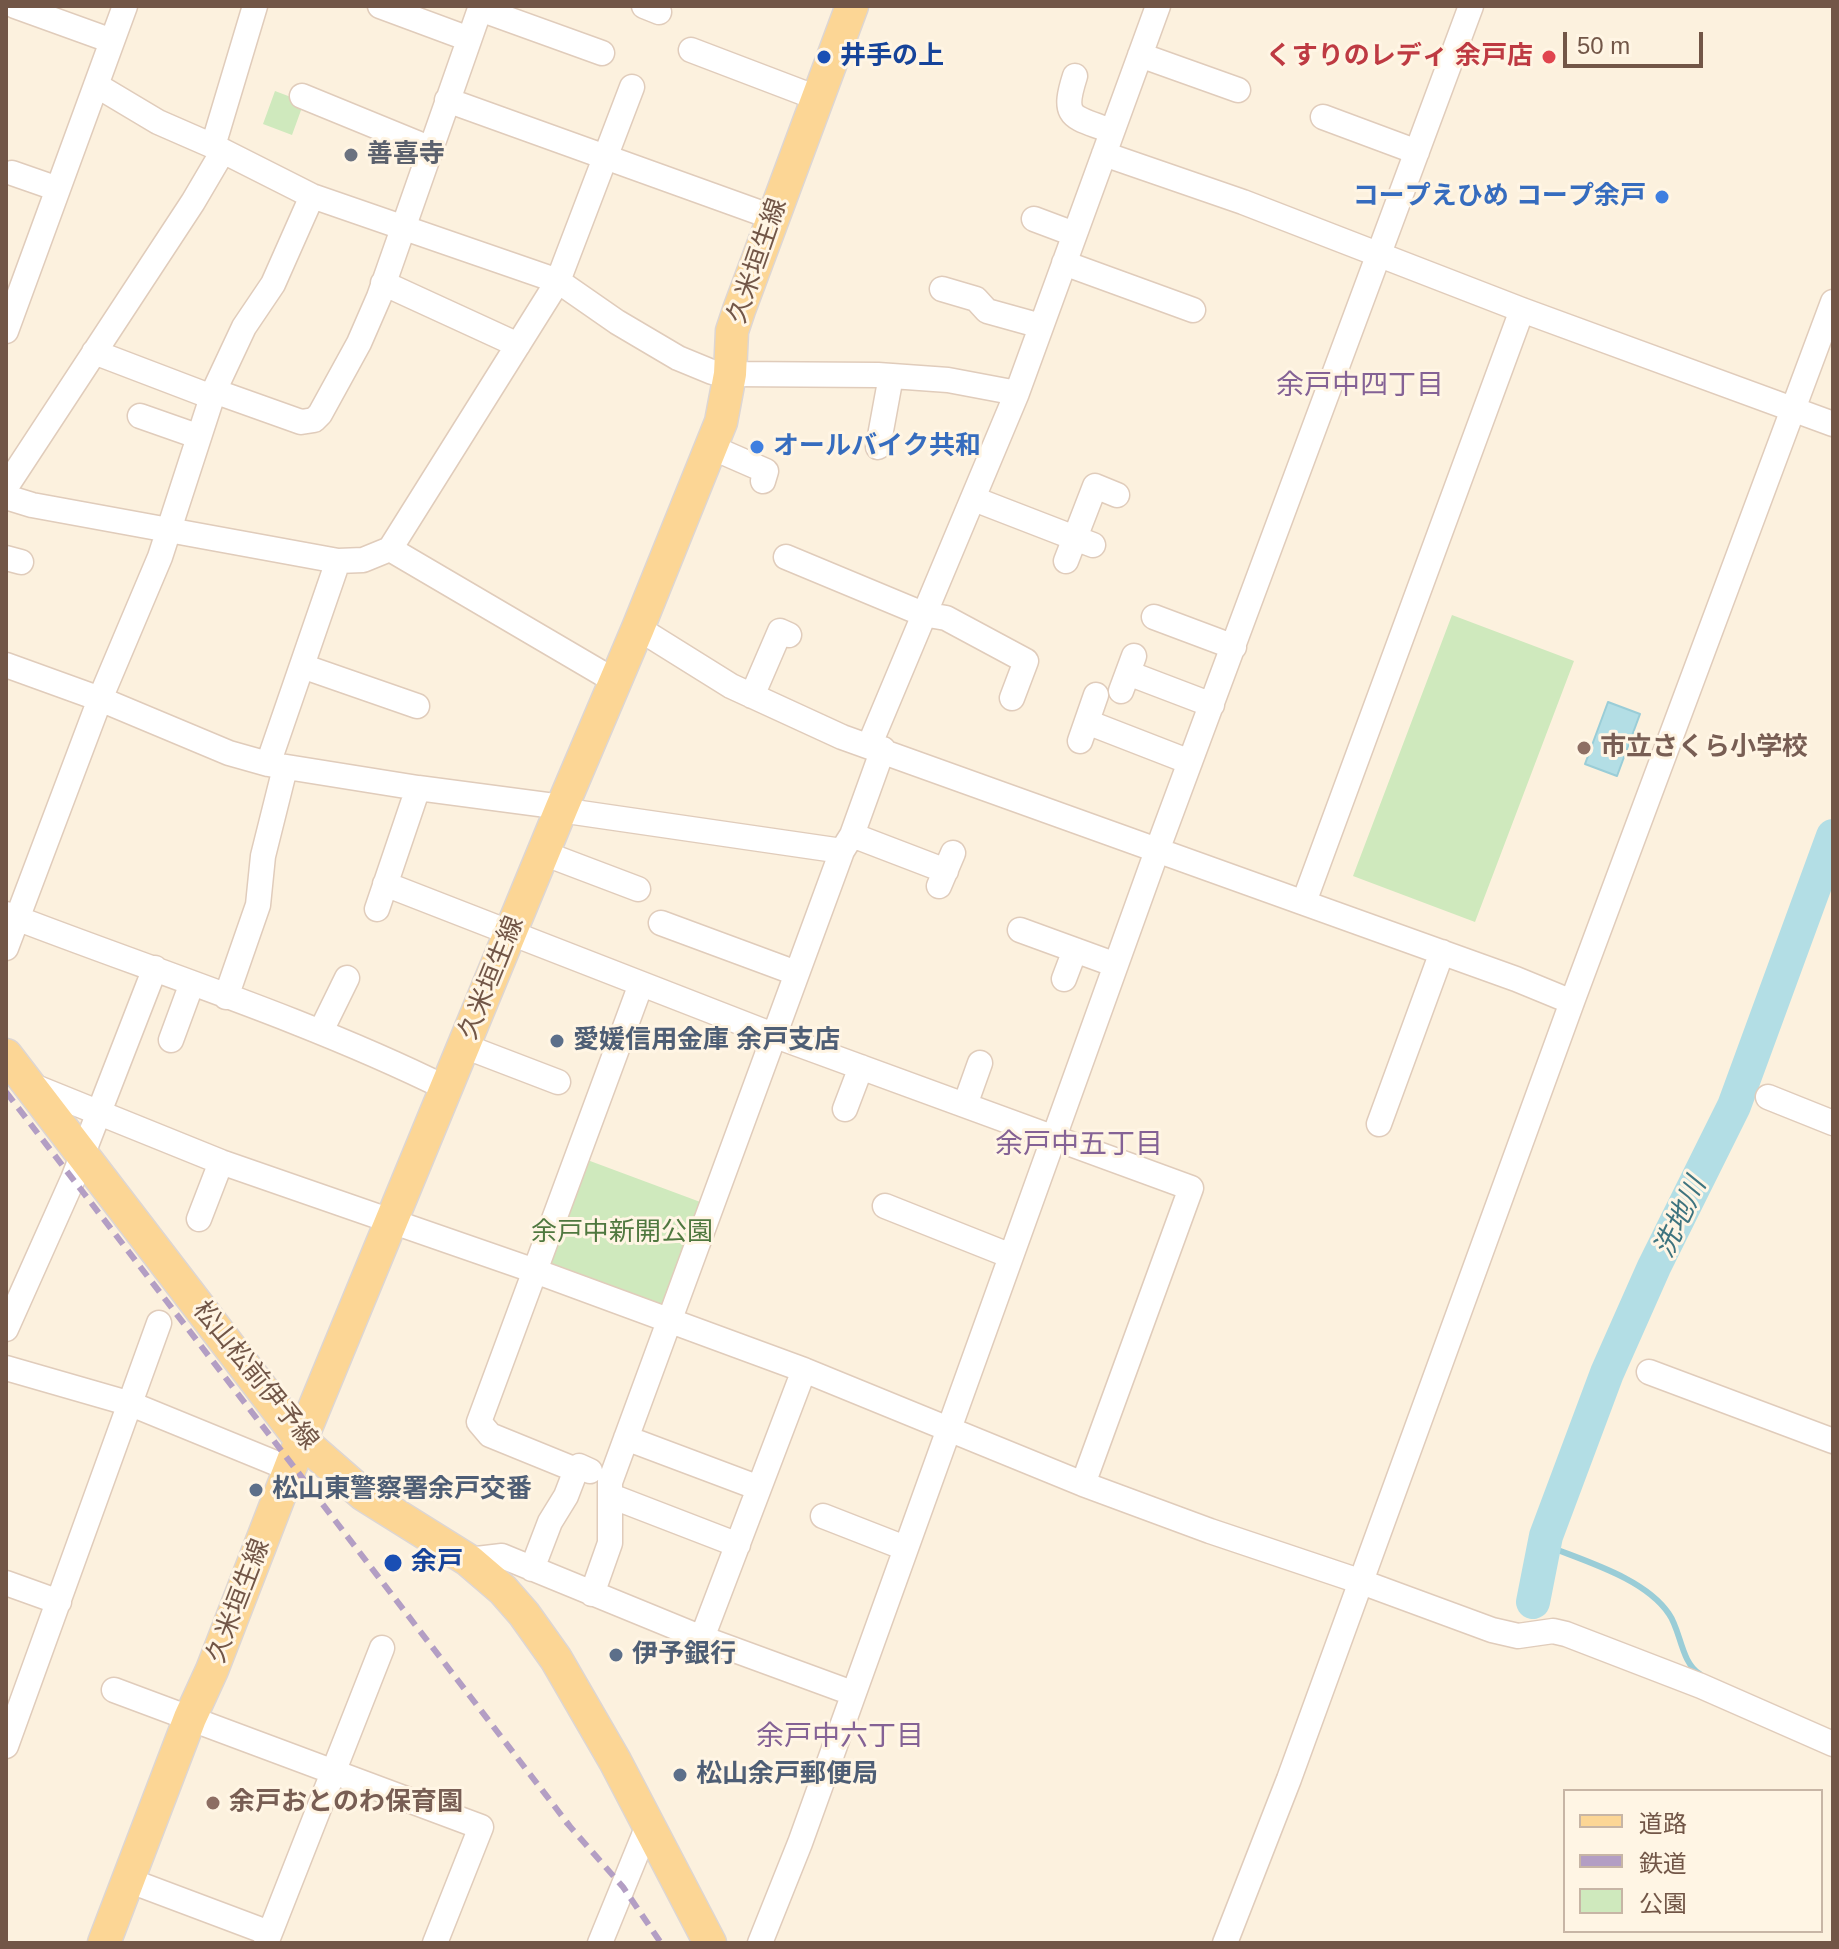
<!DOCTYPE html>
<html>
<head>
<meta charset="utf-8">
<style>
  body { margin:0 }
  #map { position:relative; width:1839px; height:1949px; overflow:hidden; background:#fcf1de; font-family:Arial,"Noto Sans JP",sans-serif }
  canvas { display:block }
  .frame { position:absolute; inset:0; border:8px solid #725647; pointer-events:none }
  .legend { position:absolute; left:1563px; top:1789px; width:260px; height:144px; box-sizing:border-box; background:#fff5e4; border:2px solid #c7b5a5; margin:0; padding:10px 14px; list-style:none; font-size:24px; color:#725647 }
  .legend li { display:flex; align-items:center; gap:16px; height:40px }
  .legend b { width:40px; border:2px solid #c7b5a5 }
  .scale { position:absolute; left:1563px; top:32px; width:140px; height:36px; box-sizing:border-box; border:4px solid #725647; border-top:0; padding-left:10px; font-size:24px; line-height:28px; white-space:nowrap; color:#725647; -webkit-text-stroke:6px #fff5e4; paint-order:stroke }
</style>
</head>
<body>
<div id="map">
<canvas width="1839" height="1949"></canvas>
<div class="frame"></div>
<ul class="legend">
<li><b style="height:10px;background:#fcd695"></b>道路</li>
<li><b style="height:10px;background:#b39ec4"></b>鉄道</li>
<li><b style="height:22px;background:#cfe9bd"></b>公園</li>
</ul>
<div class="scale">50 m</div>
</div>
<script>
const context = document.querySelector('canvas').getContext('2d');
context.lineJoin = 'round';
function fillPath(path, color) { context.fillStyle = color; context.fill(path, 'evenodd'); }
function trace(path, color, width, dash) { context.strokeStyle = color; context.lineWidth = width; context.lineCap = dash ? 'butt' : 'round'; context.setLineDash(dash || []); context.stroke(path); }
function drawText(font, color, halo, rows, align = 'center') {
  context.font = font + ' Arial,"Noto Sans JP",sans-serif'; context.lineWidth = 6; context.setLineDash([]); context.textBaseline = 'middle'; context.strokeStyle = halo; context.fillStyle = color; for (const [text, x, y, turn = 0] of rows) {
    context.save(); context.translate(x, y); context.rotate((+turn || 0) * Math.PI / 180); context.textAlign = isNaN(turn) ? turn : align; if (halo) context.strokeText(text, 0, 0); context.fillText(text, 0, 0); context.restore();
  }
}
const green = new Path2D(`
  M275,91L304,102L292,135L263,124Z
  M1452,615L1574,661L1475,922L1353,876Z
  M582,1158L703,1203L668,1298L660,1306L544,1262Z`);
const water = new Path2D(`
  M1608,702L1640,714L1617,776L1585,764Z`);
const stream = new Path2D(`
  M1545,1545C1584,1561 1645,1578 1669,1614C1681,1631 1681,1663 1700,1674`);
const river = new Path2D(`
  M1533,1602L1546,1536L1607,1373L1654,1267L1734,1106L1833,836`);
const minor = new Path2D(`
  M15,6L112,41
  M380,6L469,39
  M644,6L659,12
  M480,9L602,53
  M691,50L817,98
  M1140,55L1238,90
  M1075,76C1061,120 1073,116 1111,131
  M96,85L158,122L213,146L312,196L558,281L617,322L678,358L712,372L730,374L878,375L948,380L1017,393
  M302,96L429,148
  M447,100L772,217
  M1323,117L1417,152
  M213,146L255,6
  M1104,154L1243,202L1522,310L1833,424
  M12,173L58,189
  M1034,219L1074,234
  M1064,263L1193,310
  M383,283L518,345
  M942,289L976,299L987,311L1041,326
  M6,331L125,6
  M94,352L212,397
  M214,391L301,422L314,420L320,414L359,343L379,297L481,6
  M140,416L197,436
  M711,447L766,471L763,481
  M878,447L891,376
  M6,487L193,202L223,151
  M6,497L32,505L338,561L363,560L390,549L615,681
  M974,499L1093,545
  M390,549L558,281L632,87
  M786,557L923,614L946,618L1026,661L1012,698
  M6,558L21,562
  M1066,561L1095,486L1117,495
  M1154,617L1234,647
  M638,628L731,686L842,737L1516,979L1572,1002
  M6,665L100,699L229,753L268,764L418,788L562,807
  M302,666L417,706
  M1128,673L1212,705
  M1121,691L1134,656
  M752,696L780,631L789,635
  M1087,722L1190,762
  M1080,741L1096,695
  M869,746L1017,393L1158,6
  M268,764L338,561
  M560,810L842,851
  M852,835L946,871
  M543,853L638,889
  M385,884L773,1035L1191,1188L1083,1484
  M939,886L953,853
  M1304,902L1522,310
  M377,909L418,788
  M6,914C153,971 304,1018 446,1088
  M661,923L796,973
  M1020,930L1116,965
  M6,948L100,699L160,557L214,391L244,327L273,284L312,196
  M1064,979L1075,950
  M226,997L258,905L263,856L285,768
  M321,1031L347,978
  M171,1040L192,983
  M464,1046L558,1082
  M28,1084L221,1162L535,1271L804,1370L1083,1484L1210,1531L1359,1581L1492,1630L1518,1636L1553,1631L1566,1634L1701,1686L1833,1744
  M1768,1097L1833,1123
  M965,1105L980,1063
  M845,1109L861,1067
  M1379,1124L1442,952
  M885,1206L1011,1256
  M199,1219L221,1162
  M6,1329L73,1179L155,968
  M6,1368L131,1404L290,1469
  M1649,1372L1833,1441
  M626,1438L759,1488
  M576,1470L490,1435L479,1422L641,984
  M611,1496L738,1545
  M823,1516L905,1548
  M468,1560L502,1556L702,1638L852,1693
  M532,1569L550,1522L566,1496L576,1470L579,1466L590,1471
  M6,1583L59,1602
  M592,1594L610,1543V1482L842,851L852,835L883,749
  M702,1638L804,1370
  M114,1690L481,1827L435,1943
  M6,1746L159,1323
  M128,1880L269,1933
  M266,1943L382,1648
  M600,1943L649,1823
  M760,1943L800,1843L1158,848L1471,6
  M1225,1943L1289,1779L1572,1002L1833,302`);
const major = new Path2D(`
  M6,1055L301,1440L364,1495L468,1560L503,1590L524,1614L556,1659L615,1761L710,1943
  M104,1943L190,1718L212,1670L301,1440L562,807L638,628L721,422L730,374L732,331L739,310L852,6`);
const rail = new Path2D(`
  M6,1092L572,1829
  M566,1822L623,1887L661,1943`);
const markers = [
  [824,57,8,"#1a4fb4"],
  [1549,57,8,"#e0444e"],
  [351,155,8,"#6b7280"],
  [1662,197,8,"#3f7fe0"],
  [757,447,8,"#3f7fe0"],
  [1584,748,8,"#8d6e63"],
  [557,1041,8,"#5c6f8a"],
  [256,1490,8,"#5c6f8a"],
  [393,1563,10,"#1a4fb4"],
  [616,1655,8,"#5c6f8a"],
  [680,1775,8,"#5c6f8a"],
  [213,1803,8,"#8d6e63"]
];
const transitNames = [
  ["井手の上",840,57],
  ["余戸",411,1563]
];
const healthNames = [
  ["くすりのレディ 余戸店",1533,57]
];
const worshipNames = [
  ["善喜寺",367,155]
];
const shopNames = [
  ["コープえひめ コープ余戸",1646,197],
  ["オールバイク共和",773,447,"left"]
];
const streetNames = [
  ["久米垣生線",758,261,-71],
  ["久米垣生線",492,978,-68],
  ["松山松前伊予線",255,1376,51],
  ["久米垣生線",239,1601,-69]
];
const educationNames = [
  ["市立さくら小学校",1600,748],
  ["余戸おとのわ保育園",229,1803]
];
const serviceNames = [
  ["愛媛信用金庫 余戸支店",573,1041],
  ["松山東警察署余戸交番",272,1490],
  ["伊予銀行",632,1655],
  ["松山余戸郵便局",696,1775]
];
const parkNames = [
  ["余戸中新開公園",622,1233]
];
const neighbourhoodNames = [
  ["余戸中四丁目",1360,386],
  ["余戸中五丁目",1079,1145],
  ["余戸中六丁目",840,1737]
];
const waterNames = [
  ["洗地川",1681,1218,-65]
];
fillPath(green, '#cfe9bd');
fillPath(water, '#b3dee5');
trace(water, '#9acdd7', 2);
trace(stream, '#9acdd7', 6);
trace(river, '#b3dee5', 34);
trace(minor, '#e0ccbb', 27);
trace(major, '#ddd6d3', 35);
trace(minor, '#fff', 24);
trace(major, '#fcd695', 32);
trace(rail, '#b39ec4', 6, [12, 8]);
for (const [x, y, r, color] of markers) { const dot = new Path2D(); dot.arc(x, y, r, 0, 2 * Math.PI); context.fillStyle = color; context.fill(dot); trace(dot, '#fff5e4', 3); }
drawText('bold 26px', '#164399', '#fff5e4', transitNames, 'left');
drawText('bold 26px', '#be3a42', '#fff5e4', healthNames, 'right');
drawText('bold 26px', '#5b616d', '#fff5e4', worshipNames, 'left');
drawText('bold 26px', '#366cbe', '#fff5e4', shopNames, 'right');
drawText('26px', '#725647', '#fff5e4', streetNames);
drawText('bold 26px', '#785e54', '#fff5e4', educationNames, 'left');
drawText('bold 26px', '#4e5e75', '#fff5e4', serviceNames, 'left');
drawText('26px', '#4f783f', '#fff5e4', parkNames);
drawText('28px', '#846295', '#fff5e4', neighbourhoodNames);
drawText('italic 28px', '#3e747f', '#fff5e4', waterNames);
</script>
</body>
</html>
